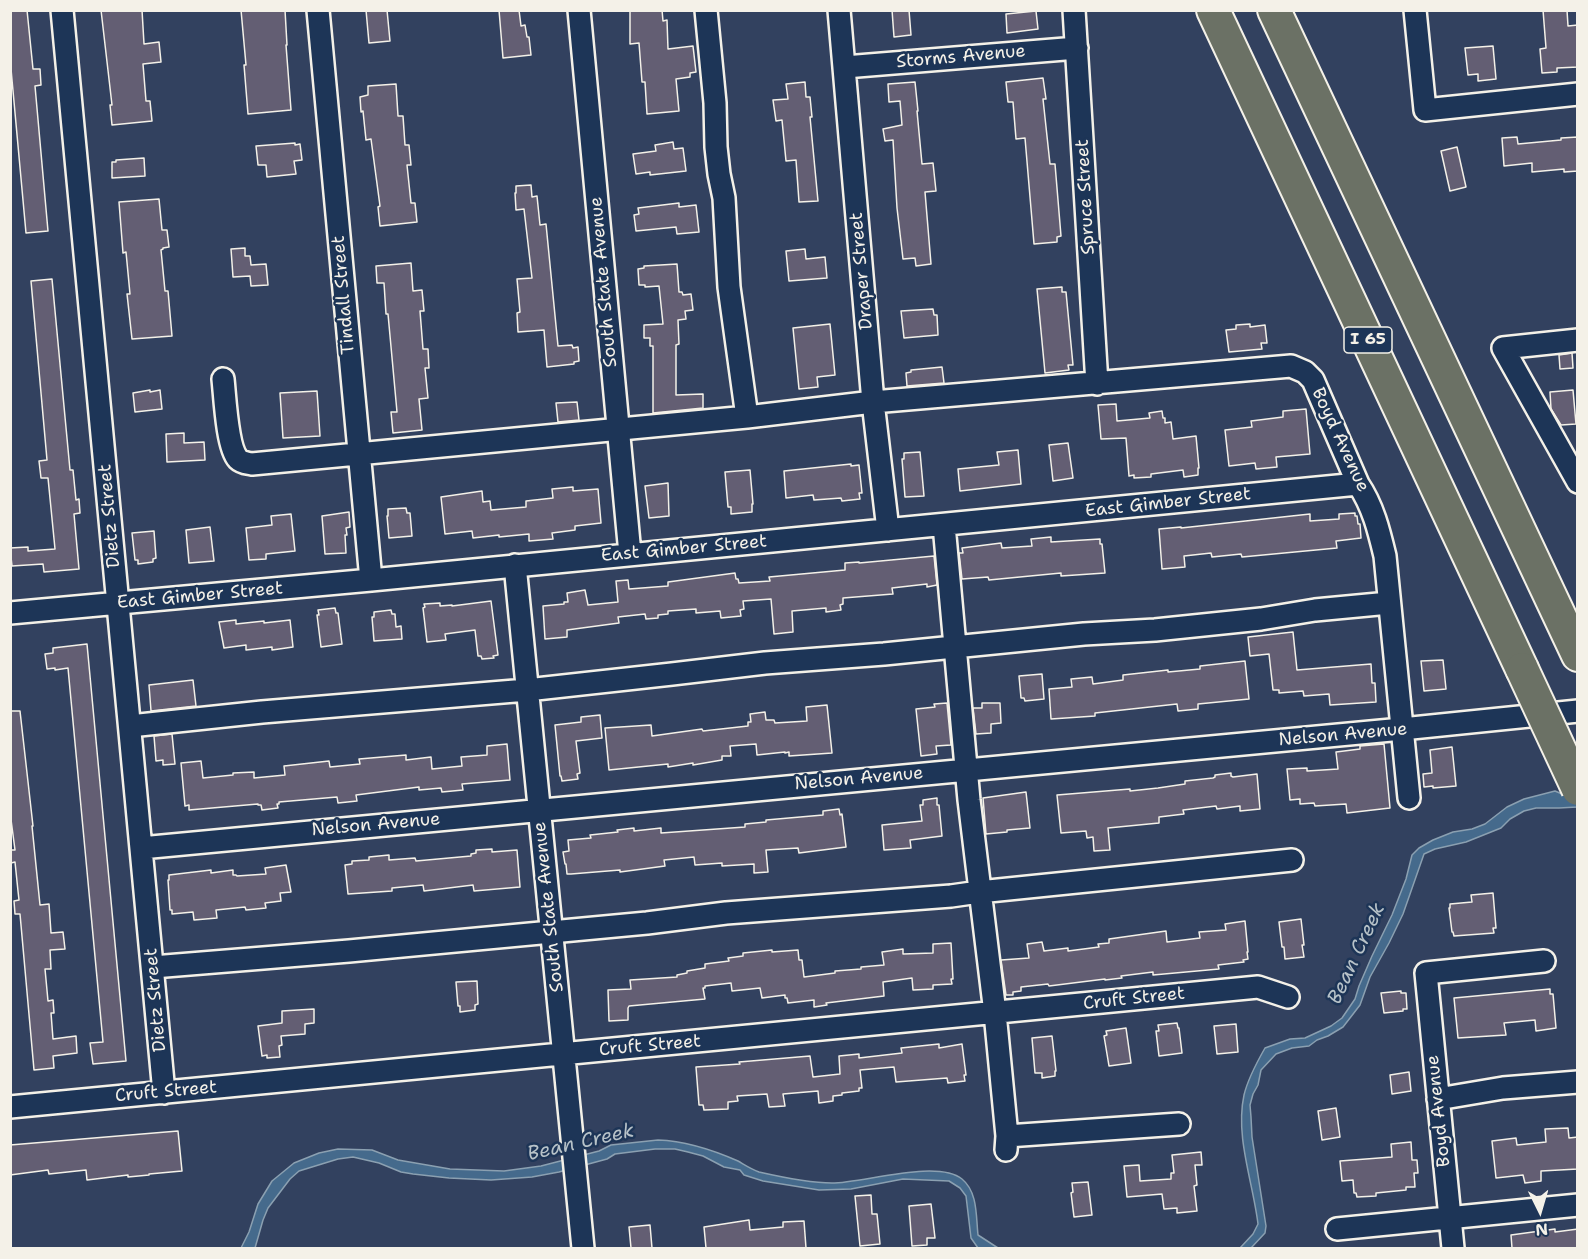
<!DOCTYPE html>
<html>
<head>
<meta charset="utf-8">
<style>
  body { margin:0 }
  #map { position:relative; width:1588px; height:1259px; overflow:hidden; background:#32415f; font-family:"Shantell Sans",sans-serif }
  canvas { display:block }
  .frame { position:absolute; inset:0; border:12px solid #f4f1e8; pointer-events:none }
  .north { position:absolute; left:1510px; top:1181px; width:60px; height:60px; -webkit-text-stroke:4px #1d3557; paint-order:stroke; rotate:175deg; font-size:16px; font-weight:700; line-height:24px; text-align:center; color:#f4f1e8 }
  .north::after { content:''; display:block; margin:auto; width:21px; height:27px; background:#f4f1e8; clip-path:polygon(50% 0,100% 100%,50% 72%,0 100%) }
</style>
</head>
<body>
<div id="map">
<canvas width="1588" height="1259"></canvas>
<div class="frame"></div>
<div class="north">N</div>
</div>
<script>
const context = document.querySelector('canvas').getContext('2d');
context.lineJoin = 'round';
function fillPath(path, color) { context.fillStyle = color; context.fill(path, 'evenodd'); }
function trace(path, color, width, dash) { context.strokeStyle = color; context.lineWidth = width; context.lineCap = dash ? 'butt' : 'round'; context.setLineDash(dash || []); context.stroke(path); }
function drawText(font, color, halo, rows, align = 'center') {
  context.font = font + ' "Shantell Sans",sans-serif'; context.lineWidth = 5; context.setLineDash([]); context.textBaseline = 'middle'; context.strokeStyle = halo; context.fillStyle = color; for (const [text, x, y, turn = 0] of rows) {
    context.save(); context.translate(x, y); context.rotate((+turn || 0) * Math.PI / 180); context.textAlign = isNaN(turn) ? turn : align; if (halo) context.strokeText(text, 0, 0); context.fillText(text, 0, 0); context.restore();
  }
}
const water = new Path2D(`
  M1555,791L1562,794L1577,793V807L1559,808H1536L1524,811L1510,819L1501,828L1466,842L1435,849L1424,854L1403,914L1389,943L1370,977L1360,1005L1350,1018L1343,1027L1328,1036L1317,1040L1309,1046L1292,1048L1276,1054L1261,1070L1258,1085L1253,1094L1250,1105L1251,1117L1252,1137L1266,1226L1265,1233L1251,1248H1240L1253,1234L1258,1224C1253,1182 1235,1137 1244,1095C1248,1078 1257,1062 1265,1048L1290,1039L1305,1038L1331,1026L1342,1018L1355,999L1359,986L1372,956L1392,915L1406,879L1412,855L1419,848L1433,840L1453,832L1472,829L1485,824L1507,807L1524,799Z
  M658,1140C685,1141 713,1150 738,1161C745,1165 751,1169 759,1172C781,1177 810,1183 832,1183C863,1183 937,1159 962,1179C978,1192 976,1217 978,1235L998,1248H978L971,1238L966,1196L960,1188L949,1181L903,1179L851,1189L819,1190L763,1181L744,1175L740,1170L724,1167L703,1156L688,1152L675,1149H655L615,1154L607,1159L559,1172L532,1177L491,1180L449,1178L413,1174L401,1172L379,1163L353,1157L338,1159L299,1171L290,1179L268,1208L263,1220L255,1248H241L249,1232L258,1204L272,1181L294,1163L319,1153L338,1149L372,1150L398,1160L450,1169L504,1171L541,1166L599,1151L611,1145Z`);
const building = new Path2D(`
  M10,10H27L33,69H40L41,85L35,86L48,231L26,233L10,58Z
  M101,10H142L144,44L159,42L161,62L143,64L146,101H150L152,121L112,125L110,105H112Z
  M241,10H285L287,45H286L291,110L248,114L244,65H246Z
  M366,10H387L390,41L369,43Z
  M499,10H519L521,26L525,25L527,37H529L531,55L503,58Z
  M630,10H662L663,21L667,20L668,49L693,46L696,72L690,73V77L676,79L679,111L647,114L645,82H642L639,43L630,44Z
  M892,10H909L911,35L894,37Z
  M1543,10H1567L1568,26L1578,25V67L1557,68V72L1542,73L1540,49L1546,48Z
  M1036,11L1038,29L1007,33L1006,14Z
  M1493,46L1496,79L1478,81V74L1468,75L1465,48Z
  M1043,78L1046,99H1043L1050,164H1055L1061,236L1057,237V242L1034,244L1025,138L1016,139L1013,102H1008L1006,82Z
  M805,82L806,97H810L812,117H810L818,201L799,202L796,160L786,161L782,120L776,121L773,100L788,99L786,84Z
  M915,82L918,111H917L922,164L933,163L936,191L925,192L931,264L916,266L915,258L903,259L897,208L893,140L885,141L883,129L902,125L900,101L889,102L888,84Z
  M396,84L398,116H403L405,145H409L411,165H407L411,203H415L417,222L380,226L378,207L380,206L371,139L366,140L363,111L361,112L360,97L368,95V86Z
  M1517,137L1518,144L1561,140V138L1578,137V171L1564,172V169L1532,172V163L1504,166L1502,138Z
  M673,142L674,149L683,148L686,171L650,175V172L636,174L633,154L656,151L655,145Z
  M295,143V145L300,144L302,160L294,161L296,174L267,177L266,165H258L256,146Z
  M1457,147L1466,187L1450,191L1441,151Z
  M144,158L145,176L112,178V162H116V160Z
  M531,185L532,197L537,196L540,225L546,224L558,346L572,345L573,348L578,347L579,361L574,362V364L547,367L544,330L518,332L517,313L520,312L517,279L532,278L524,209L516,210L515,193H516V186Z
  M159,199L162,230H167L169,247L163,248V249L161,250L165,291H168L172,336L132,339L127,294H130L126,252L123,253L119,202Z
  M679,203V207L696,205L699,232L677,234L676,227L636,231L634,215L639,214L638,208Z
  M245,248V256H250L251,265L266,264L268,285L251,286L250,276L233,277L231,249Z
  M805,249L806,259L825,257L827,278L789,281L786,251Z
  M411,263L413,291L422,290L424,311H420L423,349H428L429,368H425L428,398L419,399L422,430L393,433L391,412H397L388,314H386L384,283H377L376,266Z
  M677,264L679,292H682L683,295L691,294L693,310L685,311L686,319L678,320L679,344L676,345V395L703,394V408L653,413V346H650V338H644V325L663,324L659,286L645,287V285H639L638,269L644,268V266Z
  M52,279L70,470H73L76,500L79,499L80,513L74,514L79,569L44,572L43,564L12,566L10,548L28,547V551L55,549L48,478H41L39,461L47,460L31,281Z
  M1062,287V292H1066L1073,365H1068L1069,370L1045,373L1037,289Z
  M933,309L934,315H937L938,335L904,338L901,311Z
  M830,324L835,375L817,377L818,387L799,389L793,328Z
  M1250,324V327L1265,325L1267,343H1261L1262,349L1229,352L1226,330L1236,329V325Z
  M1572,353L1573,368L1560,369L1559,355Z
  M942,367L944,383L907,386L906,373L911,372V370Z
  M150,390V392L160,390L162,409L135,412L133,393Z
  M1573,390L1576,424L1561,425L1551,409L1550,392Z
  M317,391L320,436L283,438L280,393Z
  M577,402L579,420L558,422L556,403Z
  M1116,404L1117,421L1150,418L1149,413L1162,411L1163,418H1165V423L1171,422L1173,439L1196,436L1199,468H1198V475L1184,477L1183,470L1151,474V477L1134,478V475L1129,476L1126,438L1101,439L1098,405Z
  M1306,409L1310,454L1276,457L1277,467L1256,469L1255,463L1229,466L1225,430L1252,427L1251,421L1283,417V411Z
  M184,433V443L204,442L205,460L167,462L166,434Z
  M1068,443L1073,478L1053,481L1049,445Z
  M1018,450L1021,484L960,491L958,469L999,465L997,452Z
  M920,452L924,496L905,497L902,459H904V453Z
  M851,464V466L859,465L862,493H859L860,499L842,501L841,498L814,500L813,495L786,498L784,471Z
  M750,470L753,504H752V512L731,514V507H728L725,472Z
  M668,483L669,516L649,518L645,486Z
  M573,487V491L598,489L601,523L575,526V530L552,533L553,539L529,541V534L499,537V535L473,538L472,531L445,534L441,497L482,491L483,502L490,501L491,510L526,507V501L553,498L552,489Z
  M406,508L407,513H410L412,536L389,538L387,516H388V509Z
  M349,512L350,527L346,528L347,535H345L346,553L325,554L322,516Z
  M1355,513V516H1357L1358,524H1360L1361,538L1336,541L1337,548L1242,557L1241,554L1212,557L1211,553L1184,556L1185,567L1162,569L1159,529L1181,527V528L1310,514V521L1339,519V514Z
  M291,514L295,551L266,554V559L249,560L246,528L272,525L271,516Z
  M210,527L214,561L189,563L186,530Z
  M154,531L156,558L153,559V562L138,564V560H135L132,533Z
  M1051,537V542L1100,539V544H1102L1105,573L1061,576V573L989,580L988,577L962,579L959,553H963L962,548L1001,543L1002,548L1032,546L1031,539Z
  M934,556L937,585L927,587V584L892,588L893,594L843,598V604L840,605L841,610L826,612V608L792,611L793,632L774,634L771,599L743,601L744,609L740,610L741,616L721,618L720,611L696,613V609L668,611V614L658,615V618L646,619L645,614L618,617L619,623L567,630V637L545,639L543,606L564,604V602H568L567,593L585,590L588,605L618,602L616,581L628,580L629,589L668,586V582L735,573L736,579H738L739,583L770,581L769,577L845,570V563L859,562V563Z
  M491,601L498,655L493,656L494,658L482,659L481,656H478L475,630L445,634L446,640L427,642L423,608L425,607L424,604L440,603V606L452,605V606Z
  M335,608L336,613H338L342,644L321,647L317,615H319L318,610Z
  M391,610L392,614H395L396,627L401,626L402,639L374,641L372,617H374V612Z
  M236,620V624L264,621V623L290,620L293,647L272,650V647L246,650V645L224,648L219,622Z
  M1293,632L1297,670L1371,664L1372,683H1375L1376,702L1330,705L1329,694L1304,696L1303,691L1279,693V690H1273L1269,654L1250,656L1248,637Z
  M87,644L126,1061L93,1064L90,1043L103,1042L68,668L55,670V668L47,669L45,654L53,653V648Z
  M1443,660L1446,689L1424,691L1421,661Z
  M1245,661L1249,699L1198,704V709L1178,711L1177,704L1095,713V716L1051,719L1049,689L1072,687L1071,679L1092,677L1093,684L1123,680V675L1168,670V672L1200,669V666Z
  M1042,674L1044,699L1025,701L1024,698H1021L1019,676Z
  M193,680L196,706L151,711L149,685Z
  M947,703L951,745L936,746L937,754L921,756L916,709L935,707L934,704Z
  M982,703H1000L1001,723L991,724V733L976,734L973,708H982Z
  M827,705L832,753L789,756V752L785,753V752L757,755L756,744L730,746L731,756H722V760L693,765V763L668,767V764L609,770L605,728L651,725L652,736L702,729L703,731L748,726V722H751L750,714L765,712L766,720H774L775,723L807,721L806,707Z
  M10,711H20L33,826H32L40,905L49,904L51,933L63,932L65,949L50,950L51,969H45L48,1001L53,1000L54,1013H51L53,1039L76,1036L77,1053L53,1056L54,1068L34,1070L20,914H15L14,901L19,900L18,891L15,862L11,863L10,856V850H15L10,812Z
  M600,715L602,738L576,741L580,773L577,774L578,779L562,781L561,776H560L555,725L581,722V717Z
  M172,734L175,764L163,765V760L156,761L154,736Z
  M507,744L510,780L462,784L463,790L442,792L441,788L419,790V787L356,795L357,801L338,803L337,797L279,802V804H277L278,808L262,810L261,805H258V804L189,810V805L185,806L181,763L201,761L203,778L233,775V773L254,772V778L285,775L284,766L329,761L330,767L360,764L359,759L406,755V760L431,757L432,769L462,766L461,757L487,755V746Z
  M1384,744L1390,808L1347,813L1346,804L1315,806L1314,803L1300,804V799L1290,800L1287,769L1307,768V771L1338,769L1336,752L1360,749V746Z
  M1452,747L1456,786L1433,788V786L1424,787L1423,774L1432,773L1430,750Z
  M1231,773V776L1233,777L1257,774L1260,809L1240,811V806L1217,809L1216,806L1183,810L1184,814L1159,817V823L1108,828L1110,850L1094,851L1093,837L1087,838L1086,831L1061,833L1057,795L1130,789V791L1158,788L1185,784V781L1213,778L1215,777V775Z
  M1026,792L1030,828L1007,830V832L986,834L983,798Z
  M937,798V805H939L942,836L910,840L911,848L884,850L882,825L922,821L920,805H923V800Z
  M839,809L840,815L842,814L846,847L799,853L798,848L766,850L768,872L754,873V864L722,866V863L695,865L694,857L664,860L665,866L620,872V870L571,874H567L566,864H565L563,852L569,851L568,840L591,838L590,835L618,832L617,830L634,828V831L661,828V833L745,827V824L766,822V820L823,815V811Z
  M492,849V852L517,850L520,887L474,891L473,885L424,891L423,885L392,888V891L348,894L345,865L352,864V861L369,860V857L389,855V860L415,858L416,861L471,856V854L476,853V850Z
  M286,865L291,892L280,893L281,901L265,903L266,908L246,910L245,907L216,910L217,918L194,920L193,912L172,914V910H170L168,880H169V875L211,870V873L233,870V875H236L237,876L266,874L265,868Z
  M1493,893L1496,928H1493L1494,933L1454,936L1453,932H1452L1449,908H1450V904L1472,902L1471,895Z
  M1301,919L1304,945H1302L1304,957L1285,959L1284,947H1282L1279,922Z
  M1245,921L1248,952H1247L1248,959L1243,960L1244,962L1218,965L1219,969L1153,975V972L1121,976L1122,978L1105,980V979L1049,986L1048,984L1021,987V991L1013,992V995H1006L1001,960L1029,958L1027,944L1042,942L1044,951L1068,948V951L1099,947L1098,944L1109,943V939L1166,931L1167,942L1200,938L1199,932L1226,930L1225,924Z
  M951,943L953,979H951L952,984L933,985V989L913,990L912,978L883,982L884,996L826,1003L827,1005L814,1007V1000L788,1003L787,998H785V995L762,998L760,988L732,991L731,983L705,986V988H703L705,999L629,1006L628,1008V1020L609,1021L608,990L631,989L630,980L677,977V975L687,973V971L705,968V964L729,961L728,958L743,956V953L772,950V952L798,950L799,960H802L804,977L835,973V971L861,969V967L884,965L882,952L903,949V954L933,953V944Z
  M477,981L478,1004L475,1005V1010L460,1012V1006H458L456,982Z
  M1550,989V994H1553L1556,1028L1536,1031L1535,1020L1504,1023L1506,1035L1458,1038L1454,998Z
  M1401,991V993H1406L1407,1009H1403V1011L1384,1013L1381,993Z
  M314,1009V1023L305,1024V1034L281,1036L282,1045L279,1046L280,1057L267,1058V1055L262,1056L258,1026L282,1023V1011Z
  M1177,1023L1178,1028H1179L1182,1053L1159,1056L1156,1031H1159L1158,1025Z
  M1236,1024L1238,1052L1217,1054L1214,1026Z
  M1126,1028L1131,1063L1109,1066L1104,1036L1107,1035L1106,1031Z
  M1052,1036L1056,1071H1055V1076L1042,1078V1073H1035L1032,1038Z
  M939,1044V1048L962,1044L966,1075H964L965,1081L948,1083L947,1078L896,1082L894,1067L860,1070L862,1088H859V1091L842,1093V1095L833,1096V1101L819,1103L818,1091L783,1094L785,1106L769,1107L767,1094L737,1096L738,1101L728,1102V1109L704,1110L703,1105H699L696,1067L740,1064L739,1062L810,1056L813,1077L840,1074L839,1056L859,1054V1058L902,1053L901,1048Z
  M1409,1072L1411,1091L1392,1094L1390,1075Z
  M1336,1108L1340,1137L1322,1140L1318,1111Z
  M1568,1128L1569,1138L1578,1137V1169L1541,1171V1181L1525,1183L1523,1175L1496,1178L1492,1141L1516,1138L1517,1145L1546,1142L1545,1129Z
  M178,1131L182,1171L149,1174V1175L128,1177V1175L87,1180L86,1170L49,1174L48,1170L10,1175V1145Z
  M1411,1142L1412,1160H1417L1418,1173H1414L1415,1187H1406V1190L1376,1193V1196L1357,1197L1356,1193H1354L1353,1180L1342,1181L1340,1161L1392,1157L1391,1144Z
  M1201,1152L1202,1165H1195L1197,1185L1194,1186L1197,1211L1177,1213V1208L1164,1209L1162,1194L1127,1197L1124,1166L1139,1165L1140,1181L1171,1179V1173H1174L1172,1155Z
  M1088,1182L1092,1215L1074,1217L1071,1193L1073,1192L1072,1183Z
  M871,1195L872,1214H877L880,1244L860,1246L855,1196Z
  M931,1204L935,1238H927V1245L912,1246L909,1206Z
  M749,1220L750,1230L783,1227V1222L804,1221L806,1248H706L704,1227Z
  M650,1225L652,1248H631L629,1227Z
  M1555,1229V1232L1578,1229V1248H1512L1511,1235Z`);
const minor = new Path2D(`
  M62,10L164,1093
  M318,10L371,580
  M579,10L630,554
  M706,10L715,103L716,147L719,174L724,198L729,287L747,417
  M839,10L873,402L888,530
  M1074,10L1097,384
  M1415,10L1425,110L1578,94
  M845,67L1077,48
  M1578,340L1503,348L1578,482
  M223,379C225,397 227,447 238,459C242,463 247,463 252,464L747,417L873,402L1291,366L1305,372L1313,380L1358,484C1373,506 1379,531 1385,556L1409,798
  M944,525L969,800L995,1013L1007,1136L1006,1150
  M515,565L583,1248
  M10,613L371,580L1358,484
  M130,726L262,712L527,690L672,674L765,663L884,654L1084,634L1155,630L1261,619L1315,610L1389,603
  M141,848L1402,729L1578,711
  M153,967L349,951L647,923L726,913L951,896L979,892L1292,860
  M1438,1099L1503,1088L1578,1082
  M10,1107L1258,987L1288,997
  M1007,1136L1179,1124
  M1337,1229L1578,1205
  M1453,1248L1426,973L1544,961`);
const highway = new Path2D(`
  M1213,10L1522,669
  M1274,10L1578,655`);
const highwayBridge = new Path2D(`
  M1522,669L1578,789`);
const shields = [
  [1368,340,48]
];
const shieldNames = [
  ["I 65",1368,340]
];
const streetNames = [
  ["Storms Avenue",961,57,-5],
  ["Spruce Street",1086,197,-93],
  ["Draper Street",862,271,-95],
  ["South State Avenue",604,282,-95],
  ["Tindall Street",344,295,-95],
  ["Boyd Avenue",1340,440,65],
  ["East Gimber Street",1168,503,-6],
  ["Dietz Street",110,516,-95],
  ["East Gimber Street",684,549,-5],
  ["East Gimber Street",200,596,-5],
  ["Nelson Avenue",1343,735,-5],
  ["Nelson Avenue",859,779,-5],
  ["Nelson Avenue",376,825,-5],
  ["South State Avenue",549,907,-96],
  ["Cruft Street",1134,999,-6],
  ["Dietz Street",156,1000,-95],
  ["Cruft Street",650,1046,-5],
  ["Cruft Street",166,1092,-5],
  ["Boyd Avenue",1439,1111,-96]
];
const waterNames = [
  ["Bean Creek",1357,954,-65],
  ["Bean Creek",581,1143,-13]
];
fillPath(water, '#456a8c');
trace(water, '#8ba0b1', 1.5);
fillPath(building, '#635e73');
trace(building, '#f4f1e8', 1.5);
trace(minor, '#f4f1e8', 26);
trace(highway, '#f4f1e8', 36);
trace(minor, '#1d3557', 21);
trace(highway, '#6b7165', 32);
trace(highwayBridge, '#f4f1e8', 36, []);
trace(highwayBridge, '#6b7165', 32);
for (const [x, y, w] of shields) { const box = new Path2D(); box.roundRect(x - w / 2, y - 13, w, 26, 4.5); context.fillStyle = '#1d3557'; context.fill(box); trace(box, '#f4f1e8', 1.5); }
drawText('bold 16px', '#f4f1e8', null, shieldNames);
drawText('18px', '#f4f1e8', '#1d3557', streetNames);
drawText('italic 20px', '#b7c2c8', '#1d3557', waterNames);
</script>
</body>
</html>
